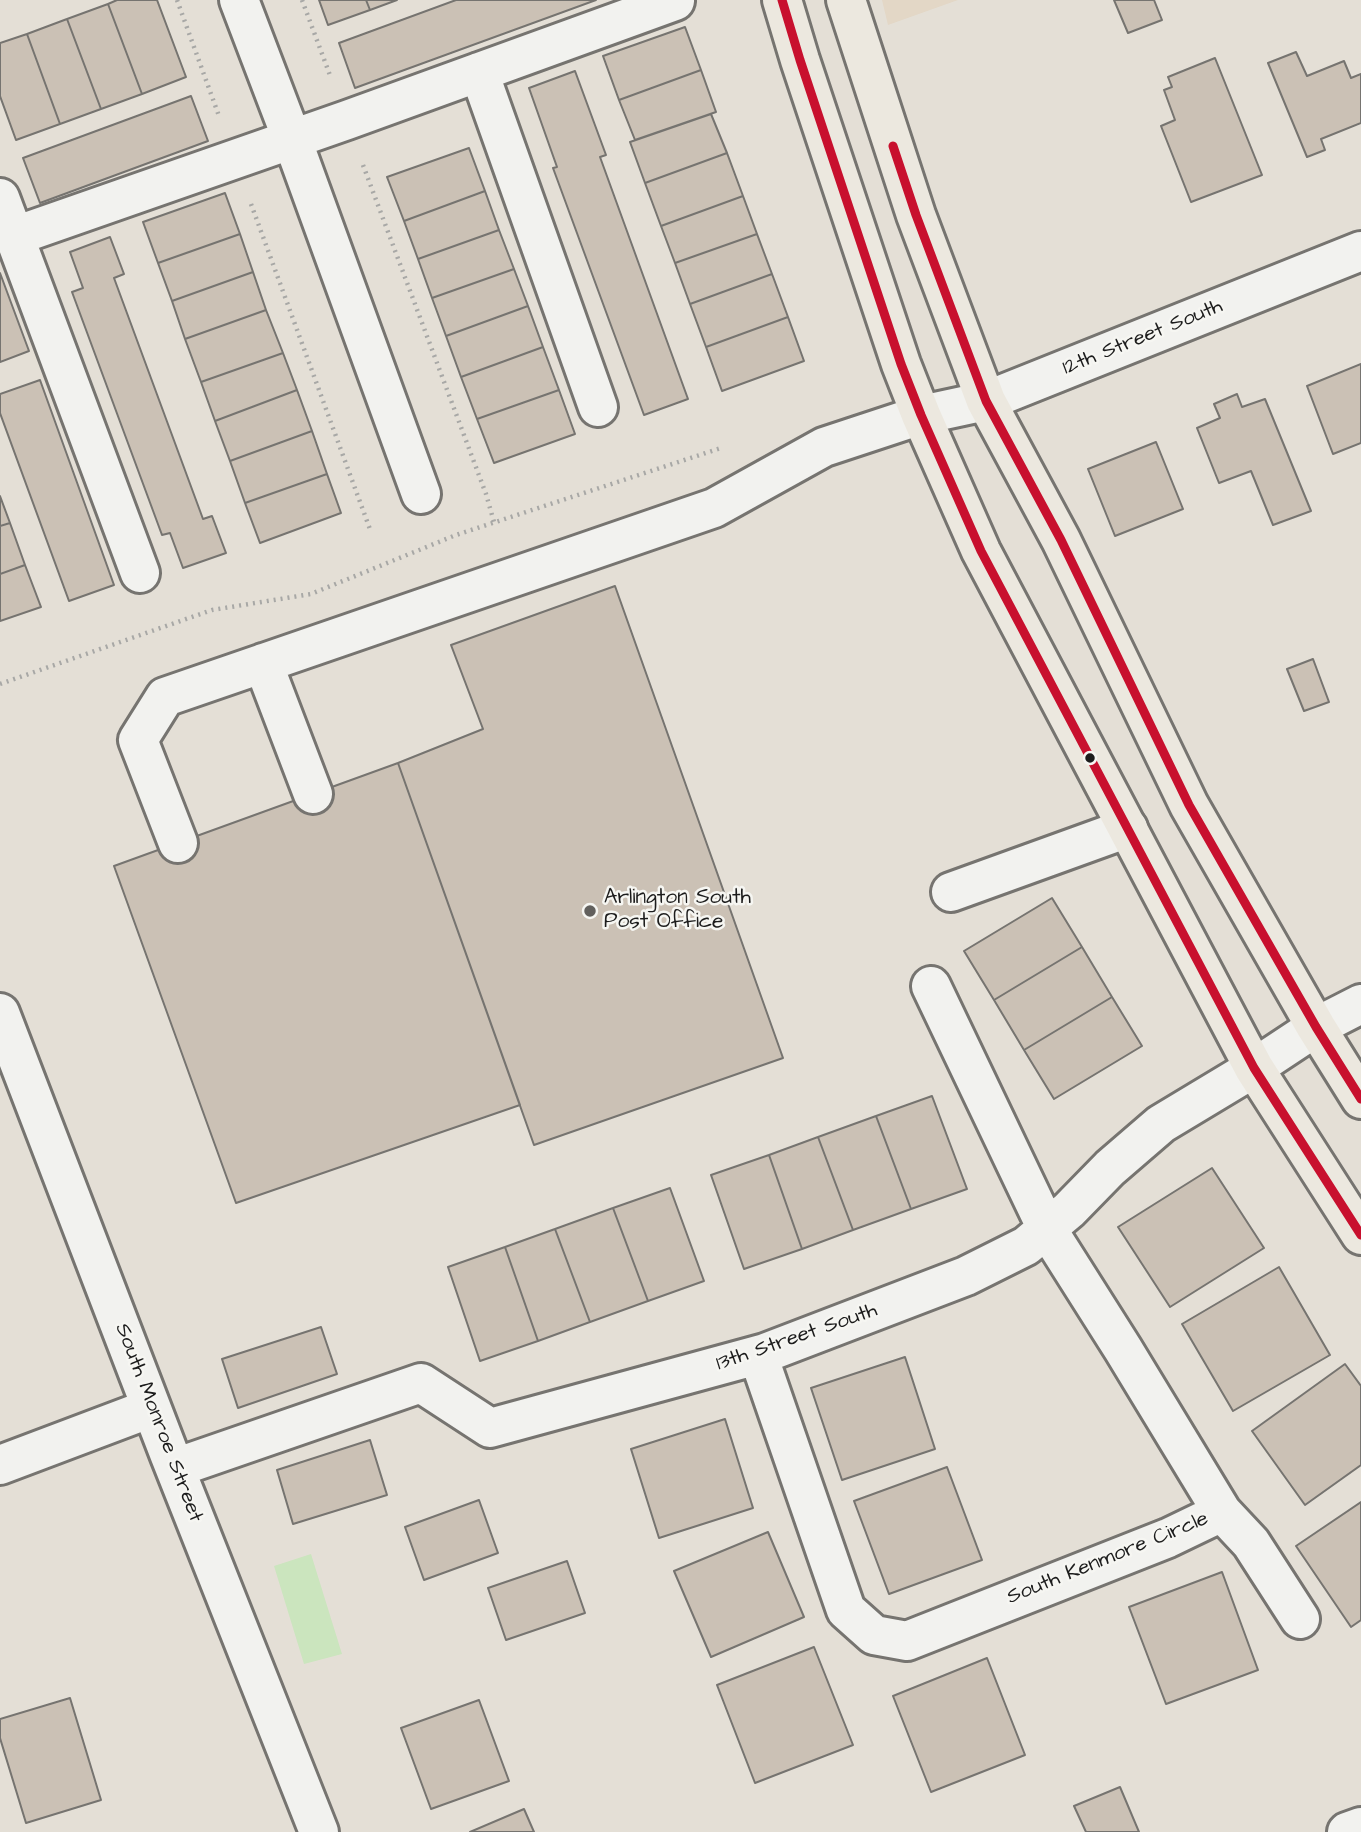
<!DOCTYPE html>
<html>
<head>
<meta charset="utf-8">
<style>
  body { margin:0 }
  canvas { display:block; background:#e4dfd6 }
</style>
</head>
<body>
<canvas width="1361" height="1832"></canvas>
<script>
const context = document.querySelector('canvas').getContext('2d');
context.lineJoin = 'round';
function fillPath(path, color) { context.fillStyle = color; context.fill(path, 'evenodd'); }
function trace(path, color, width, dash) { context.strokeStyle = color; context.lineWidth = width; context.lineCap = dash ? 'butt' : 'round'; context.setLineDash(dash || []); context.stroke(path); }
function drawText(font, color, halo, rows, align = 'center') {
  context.font = font + ' "Architects Daughter",sans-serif'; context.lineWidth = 5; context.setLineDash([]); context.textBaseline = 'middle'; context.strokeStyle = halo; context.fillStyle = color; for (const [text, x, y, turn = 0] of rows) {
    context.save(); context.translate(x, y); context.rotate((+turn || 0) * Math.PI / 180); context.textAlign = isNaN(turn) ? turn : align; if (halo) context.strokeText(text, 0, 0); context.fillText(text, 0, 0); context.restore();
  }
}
const built = new Path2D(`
  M882,0H958L888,25Z`);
const green = new Path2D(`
  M311,1554L342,1654L304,1664L274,1566Z`);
const building = new Path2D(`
  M117,0H157L186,77L142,94L108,4Z
  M319,0H366L370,10L328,25Z
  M366,0H397L370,10Z
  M456,0H596L355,88L339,43Z
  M1114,0H1154L1162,20L1128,33Z
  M108,4L142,94L101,109L67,19Z
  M67,19L101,109L60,124L27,34Z
  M685,27L701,70L619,100L603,56Z
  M27,34L60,124L16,140L0,96V43Z
  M1296,52L1307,76L1344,61L1351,78L1361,74V123L1321,139L1325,150L1307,157L1268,63Z
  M1215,58L1262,175L1191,202L1161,126L1175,120L1164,90L1172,87L1168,77Z
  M701,70L716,112L635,140L619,100Z
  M575,71L606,155L600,157L688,399L644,415L553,168L557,167L529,88Z
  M191,96L208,141L40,203L23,158Z
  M711,114L727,153L645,183L630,142Z
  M469,148L485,191L404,221L387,177Z
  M727,153L743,196L661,226L645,183Z
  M485,191L499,230L418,259L404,221Z
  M225,193L240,234L158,263L143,222Z
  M743,196L757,234L675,263L661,226Z
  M499,230L514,269L432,298L418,259Z
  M240,234L253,272L172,301L158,263Z
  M757,234L772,274L690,304L675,263Z
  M110,237L124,274L114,278L203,519L212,516L226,553L183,568L170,533L162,535L72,292L83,288L70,252Z
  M514,269L528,306L446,336L432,298Z
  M253,272L266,310L185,339L172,301Z
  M0,273L29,351L0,362Z
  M772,274L788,317L706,347L690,304Z
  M528,306L543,347L461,377L446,336Z
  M266,310L283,353L201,382L185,339Z
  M788,317L804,361L722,391L706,347Z
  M543,347L559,390L477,419L461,377Z
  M283,353L297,390L215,421L201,382Z
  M1361,364V443L1333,454L1307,386Z
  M40,380L114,585L69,601L0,413V394Z
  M297,390L312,431L230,461L215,421Z
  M559,390L575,434L494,463L477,419Z
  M1237,394L1242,407L1265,399L1311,511L1273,525L1251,471L1219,483L1197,428L1220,418L1214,404Z
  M312,431L327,474L245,503L230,461Z
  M1156,442L1183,509L1115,536L1088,469Z
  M327,474L341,513L260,543L245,503Z
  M0,496L10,523L0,526Z
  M10,523L25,565L0,574V526Z
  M25,565L41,607L0,621V574Z
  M615,586L783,1058L534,1145L398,763L483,729L451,645Z
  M1313,659L1329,702L1304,711L1287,669Z
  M398,763L520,1105L236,1203L114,866Z
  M1052,898L1082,947L994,1000L964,951Z
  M1082,947L1112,997L1024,1050L994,1000Z
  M1112,997L1142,1046L1054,1099L1024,1050Z
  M932,1096L967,1189L911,1209L876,1116Z
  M876,1116L911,1209L853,1230L818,1137Z
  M818,1137L853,1230L802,1249L769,1155Z
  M769,1155L802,1249L744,1269L711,1175Z
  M1212,1168L1264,1248L1170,1307L1118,1227Z
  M670,1188L704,1281L648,1301L613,1208Z
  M613,1208L648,1301L590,1322L555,1229Z
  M555,1229L590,1322L538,1341L505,1247Z
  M505,1247L538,1341L480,1361L448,1267Z
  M1279,1267L1330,1355L1233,1411L1182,1324Z
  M321,1327L337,1374L238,1408L222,1359Z
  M905,1357L935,1449L842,1480L811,1388Z
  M1345,1364L1361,1386V1465L1305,1505L1252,1431Z
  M725,1419L753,1508L659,1538L631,1449Z
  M370,1440L387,1495L293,1524L277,1470Z
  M947,1467L982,1560L889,1594L854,1501Z
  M479,1500L498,1553L424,1580L405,1527Z
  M1361,1502V1620L1351,1627L1296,1546Z
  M768,1532L804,1617L711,1657L674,1571Z
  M567,1561L585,1613L506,1640L488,1588Z
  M1222,1572L1258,1670L1166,1704L1129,1607Z
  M814,1647L853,1745L755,1783L717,1685Z
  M987,1658L1025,1755L931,1792L893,1696Z
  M70,1698L101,1800L26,1823L0,1738V1719Z
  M479,1700L509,1781L431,1809L401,1728Z
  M1120,1787L1139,1832H1086L1074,1806Z
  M524,1809L534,1832H470Z`);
const path = new Path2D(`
  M177,0L219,116
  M302,0L331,78
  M363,165L486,494L494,522
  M251,204L371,532
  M0,684L212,610L311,594L456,535L721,448`);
const minor = new Path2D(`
  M239,0L292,139L421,494
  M479,72L598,407
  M0,198L140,573
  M15,236L347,120L675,1
  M263,663L313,794
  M178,843L138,740L165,697L714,508L824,447L921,415L986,401L1361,251
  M951,892L1128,828
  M931,986L1047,1229L1123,1349L1222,1512L1251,1543L1300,1619
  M0,1013L170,1456L319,1832
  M758,1355L846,1610L874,1635L907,1641L1168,1538L1222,1512
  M0,1465L151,1408
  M175,1468L421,1383L490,1428L765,1353L966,1276L1026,1246L1069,1210L1110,1168L1161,1124L1254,1068L1316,1027L1361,1004
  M1347,1832L1361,1827`);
const major = new Path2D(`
  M782,0L800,60L901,364L921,415L981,551L1254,1068L1361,1235
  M846,0L916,215L986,401L1061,540L1189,805L1316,1027L1361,1099`);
const bus1 = new Path2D(`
  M782,0L800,60L901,364L921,415L981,551L1254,1068L1361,1235
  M893,146L916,215L986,401L1061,540L1189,805L1316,1027L1361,1099`);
const markers = [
  [1090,758,6,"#1c1c1c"],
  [590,911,7,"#62605d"]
];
const streetNames = [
  ["12th Street South",1143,338,-22],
  ["13th Street South",797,1338,-19],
  ["South Monroe Street",158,1423,69],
  ["South Kenmore Circle",1108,1559,-22]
];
const poiNames = [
  ["Arlington South",604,899],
  ["Post Office",604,923]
];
fillPath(built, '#e3d7c6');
fillPath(green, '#cbe5be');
fillPath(building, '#cbc1b5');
trace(building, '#767470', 2);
trace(minor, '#767470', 44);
trace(major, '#767470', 44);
trace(path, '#a8a8a6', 4.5, [2, 5]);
trace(minor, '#f2f2ef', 38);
trace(major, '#ece8df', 38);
trace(bus1, '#c8102e', 9);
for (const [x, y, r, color] of markers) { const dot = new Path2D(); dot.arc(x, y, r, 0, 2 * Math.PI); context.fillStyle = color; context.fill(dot); trace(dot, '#f6f6f2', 2.5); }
drawText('21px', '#1c1c1c', '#f6f6f2', streetNames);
drawText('21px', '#1c1c1c', '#f6f6f2', poiNames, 'left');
</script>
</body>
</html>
